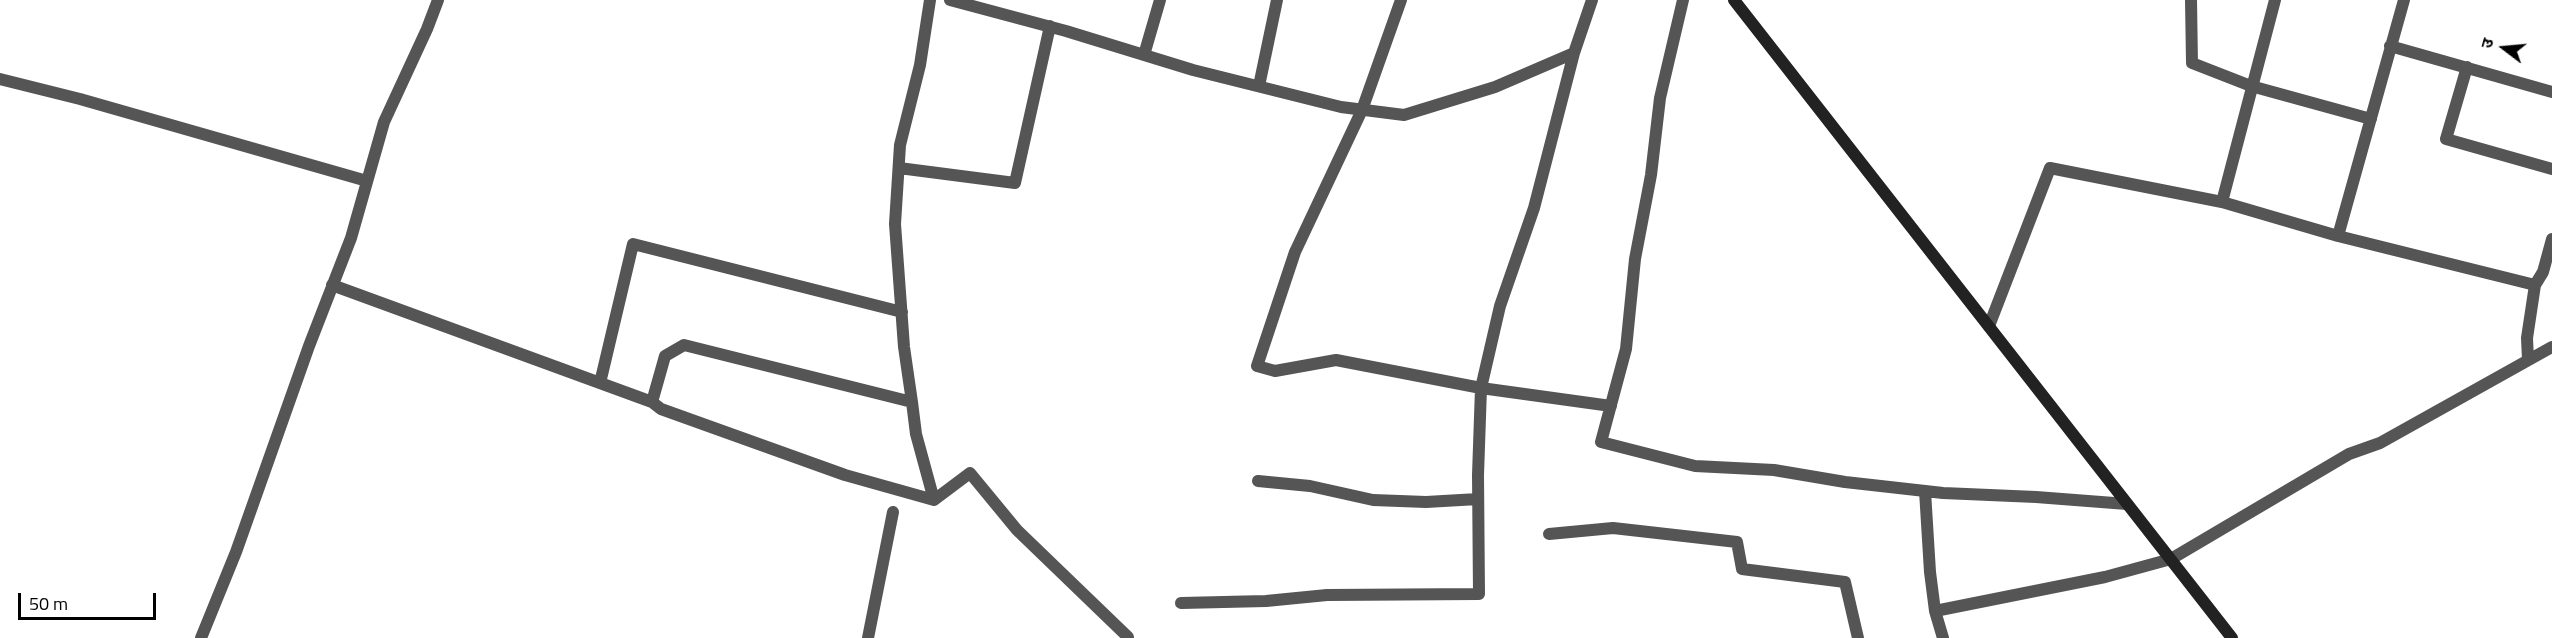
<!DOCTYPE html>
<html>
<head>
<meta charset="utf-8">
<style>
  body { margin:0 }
  #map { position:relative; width:2552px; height:638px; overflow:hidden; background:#fff; font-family:"Titillium Web","Noto Sans Devanagari",sans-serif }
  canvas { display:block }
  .north { position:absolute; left:2474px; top:18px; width:60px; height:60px; -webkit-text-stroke:4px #fff; paint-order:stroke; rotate:286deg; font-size:16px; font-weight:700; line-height:24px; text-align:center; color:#000 }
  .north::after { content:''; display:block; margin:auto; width:21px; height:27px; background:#000; clip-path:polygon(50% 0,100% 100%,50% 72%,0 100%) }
  .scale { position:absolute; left:18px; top:593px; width:138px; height:27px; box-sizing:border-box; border:3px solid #000; border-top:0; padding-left:8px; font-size:18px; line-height:21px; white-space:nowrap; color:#000; -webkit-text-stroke:4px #fff; paint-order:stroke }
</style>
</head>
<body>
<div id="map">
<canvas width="2552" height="638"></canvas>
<div class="north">उ</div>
<div class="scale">50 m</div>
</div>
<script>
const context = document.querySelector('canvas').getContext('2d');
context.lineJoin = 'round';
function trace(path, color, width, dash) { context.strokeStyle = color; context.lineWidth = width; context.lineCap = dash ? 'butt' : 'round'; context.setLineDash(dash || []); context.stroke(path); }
const minor = new Path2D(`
  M930,0L920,65L900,145L895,224L904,347L912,402L916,434L934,500L970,473L1017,530L1128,637
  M950,0L1066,31L1193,70L1341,107L1404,115L1495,87L1574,53L1592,0
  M1401,0L1362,110L1295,252L1257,366L1275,371L1336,360L1481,388L1611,406
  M1683,0L1660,98L1651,175L1635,259L1626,349L1601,442L1695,466L1774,470L1845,482L1943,493L2036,497L2127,504
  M2191,0L2192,63L2251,86L2371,119
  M2390,46L2552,92
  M1144,55L1160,0
  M2467,67L2446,139L2552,169
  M0,79L80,99L367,181
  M1259,86L1277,0
  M899,168L1015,183L1050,26
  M2222,202L2275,0
  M2338,236L2404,0
  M332,285L652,402L661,409L845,475L934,500
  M1989,326L2050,168L2222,202L2338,236L2535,285
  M2528,360L2527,338L2535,285L2543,272L2552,239
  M600,383L633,244L902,312
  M652,402L665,356L684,345L912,402
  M1258,481L1310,486L1373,500L1426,502L1478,499
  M1925,491L1930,572L1935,611
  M1549,534L1613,528L1737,542L1742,569L1845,582L1858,638
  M1181,603L1266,601L1327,595L1479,594L1478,475L1481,388L1500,306L1534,208L1574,53
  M201,638L236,552L309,346L351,238L384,122L427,29L438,0
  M868,638L893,512
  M1943,638L1935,611L2105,577L2171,559L2349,454L2380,443L2552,347`);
const secondary = new Path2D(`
  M1734,0L2232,638`);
trace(minor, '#555', 12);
trace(secondary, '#222', 12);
</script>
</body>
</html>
